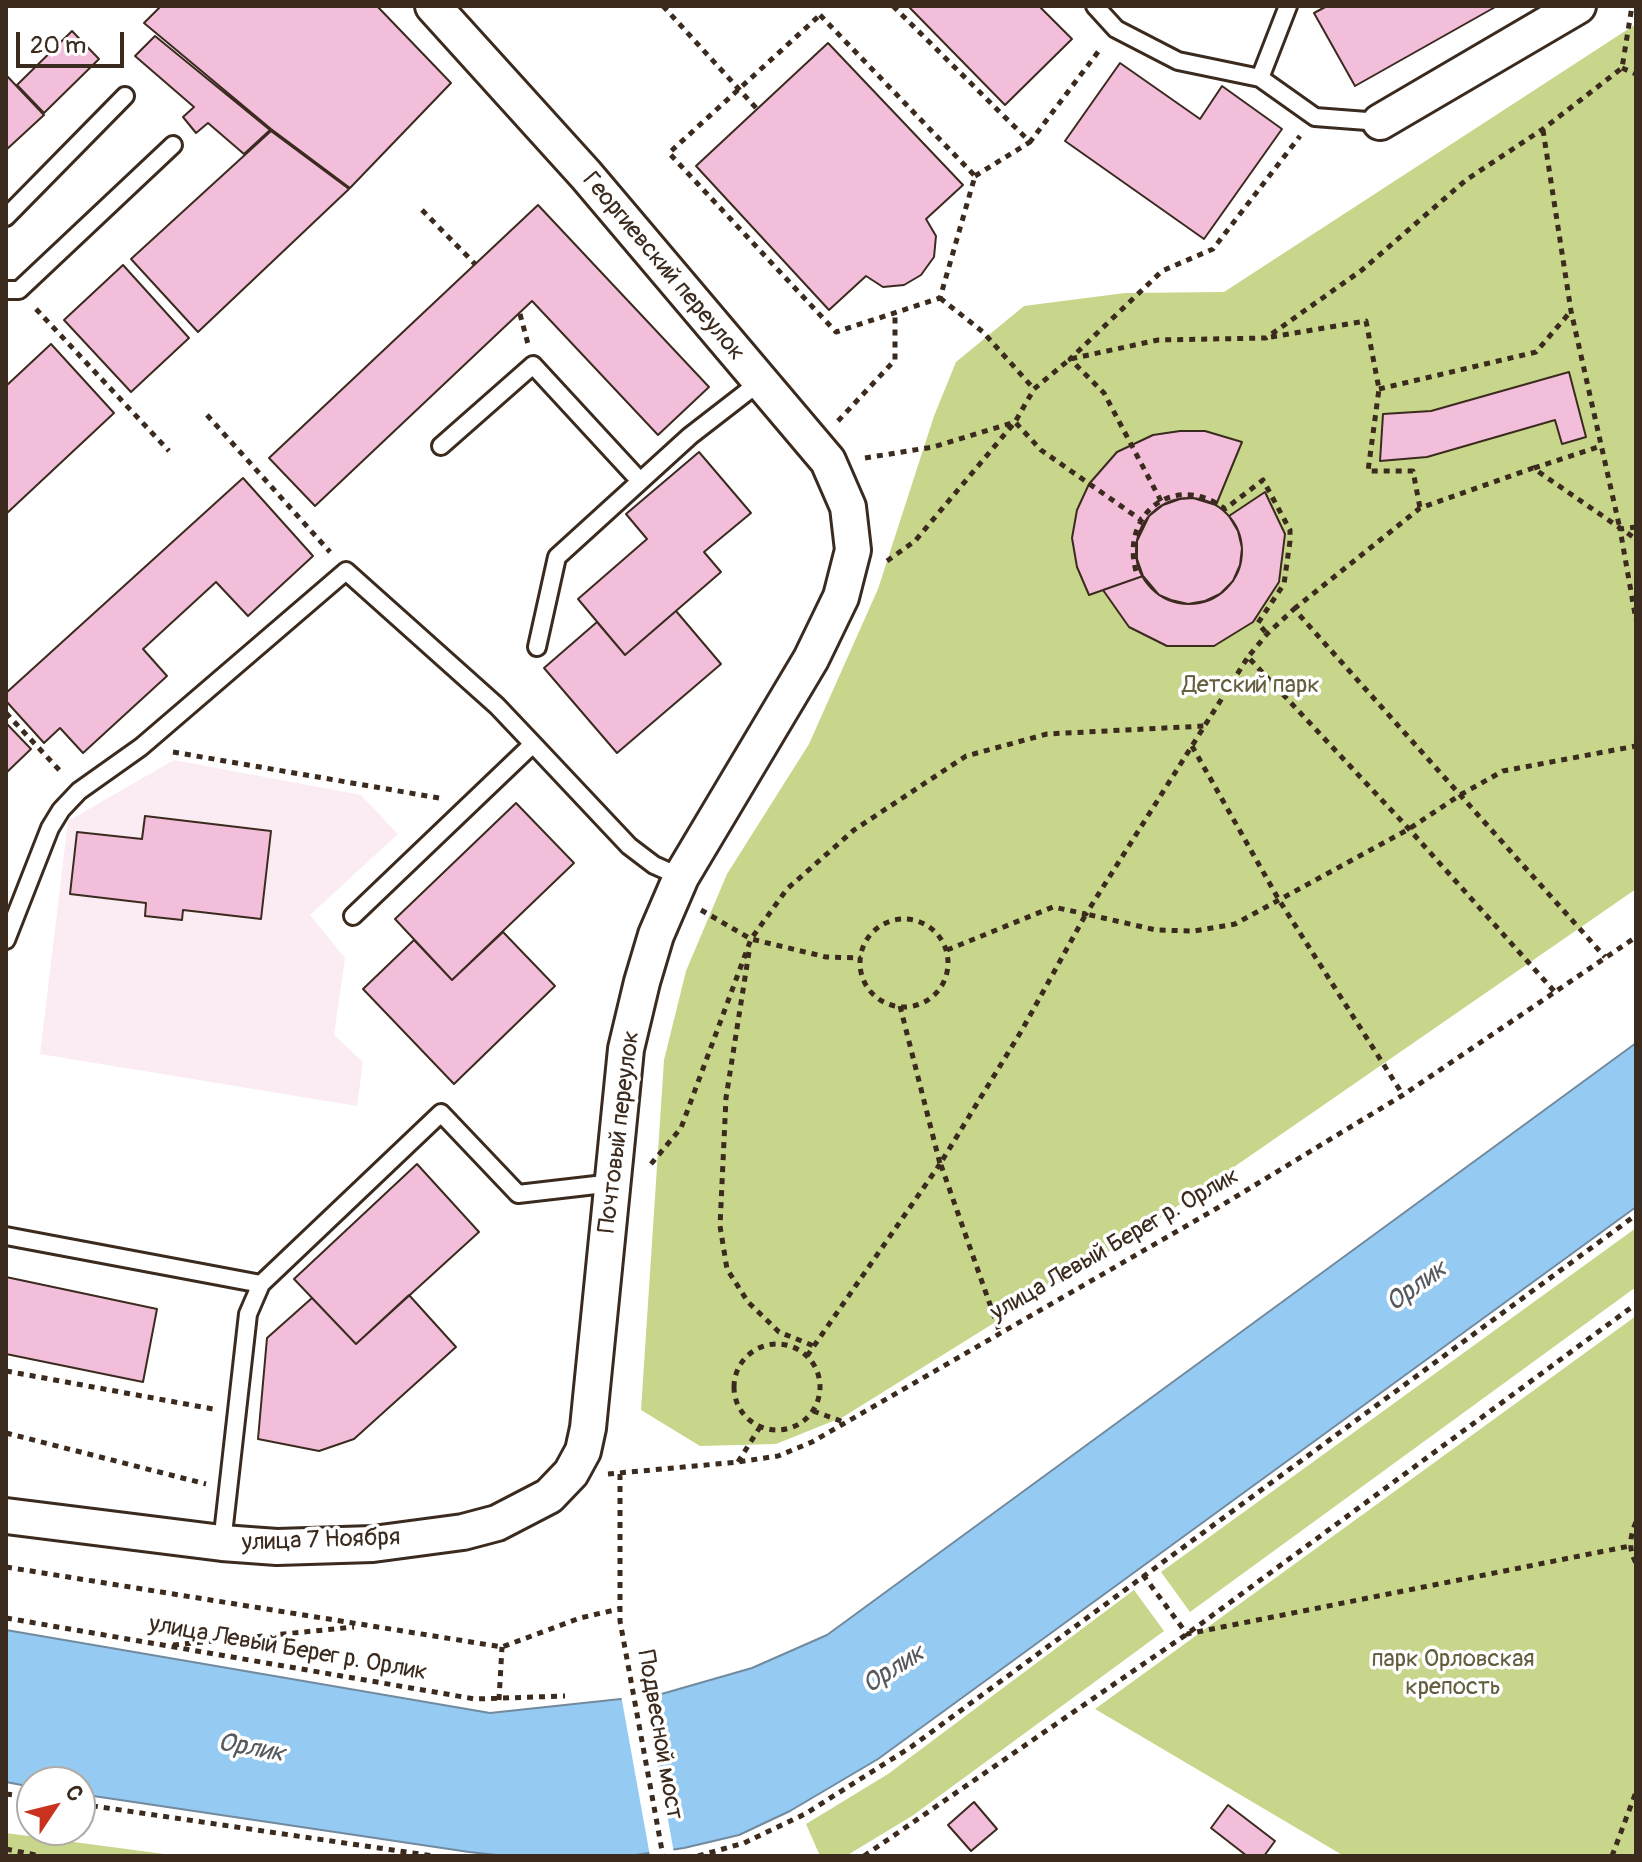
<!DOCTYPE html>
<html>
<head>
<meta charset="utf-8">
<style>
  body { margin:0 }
  #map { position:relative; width:1642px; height:1862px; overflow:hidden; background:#fff; font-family:Pangolin,sans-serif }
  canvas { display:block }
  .frame { position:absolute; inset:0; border:8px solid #3b2a1e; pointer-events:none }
  .north { position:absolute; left:16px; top:1766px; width:80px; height:80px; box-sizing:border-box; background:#fff; border:2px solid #b1aaa5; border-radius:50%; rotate:55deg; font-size:22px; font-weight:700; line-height:32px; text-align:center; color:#3b2a1e }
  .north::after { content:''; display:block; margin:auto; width:28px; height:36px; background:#c8321e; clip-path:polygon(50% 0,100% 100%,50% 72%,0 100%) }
  .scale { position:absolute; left:16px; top:32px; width:108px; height:36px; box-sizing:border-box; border:4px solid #3b2a1e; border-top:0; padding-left:10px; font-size:24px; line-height:28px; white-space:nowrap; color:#3b2a1e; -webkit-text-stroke:6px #fff; paint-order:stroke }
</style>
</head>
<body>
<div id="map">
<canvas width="1642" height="1862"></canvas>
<div class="frame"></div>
<div class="north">С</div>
<div class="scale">20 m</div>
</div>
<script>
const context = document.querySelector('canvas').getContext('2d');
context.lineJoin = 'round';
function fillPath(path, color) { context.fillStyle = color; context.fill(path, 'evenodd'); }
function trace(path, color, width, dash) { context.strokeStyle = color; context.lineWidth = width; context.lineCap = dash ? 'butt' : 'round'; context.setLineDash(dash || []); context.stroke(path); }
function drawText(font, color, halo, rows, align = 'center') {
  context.font = font + ' Pangolin,sans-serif'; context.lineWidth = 7; context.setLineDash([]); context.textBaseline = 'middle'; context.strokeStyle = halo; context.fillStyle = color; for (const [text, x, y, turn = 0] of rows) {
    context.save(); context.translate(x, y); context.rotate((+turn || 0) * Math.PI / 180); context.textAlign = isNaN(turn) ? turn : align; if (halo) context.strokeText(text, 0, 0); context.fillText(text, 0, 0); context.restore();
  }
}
const built = new Path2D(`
  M174,760L361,795L398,834L310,915L345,958L334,1035L363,1062L357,1106L40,1054L68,821Z`);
const green = new Path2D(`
  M1636,24V889L1137,1234L843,1417L776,1444L700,1446L641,1410L664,1060L686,971L727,874L809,744L878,589L934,416L956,362L1024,306L1125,293L1224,292Z
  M1636,1228V1287L1190,1612L1161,1572Z
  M1636,1316V1856H1344L1095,1709Z
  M1134,1590L1164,1631L912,1816L846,1856H820L806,1824L888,1774Z
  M6,1833L179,1856H6Z`);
const water = new Path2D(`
  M1636,1043V1207L878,1759L790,1811L739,1835L684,1848L629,1856H505L469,1852L80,1794V1782H32V1787L6,1782V1630L490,1713L658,1695L752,1668L827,1635Z`);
const pier = new Path2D(`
  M645,1693L674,1853L657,1856H650L621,1695Z`);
const building = new Path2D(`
  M161,6H377L451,83L350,188L271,129L144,23Z
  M908,6H1039L1072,39L1005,105Z
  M1327,6H1497L1355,86L1314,13Z
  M72,31L99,59L44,113L17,85Z
  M155,36L270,130L244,154L208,123L196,133L183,117L194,107L135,56Z
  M828,43L963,185L926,219L936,236L934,257L921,275L904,285L883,287L866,276L829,310L696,166Z
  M1120,63L1200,119L1222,86L1282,129L1204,239L1065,141Z
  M6,75L44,115L6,150Z
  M271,131L349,189L198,332L131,259Z
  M538,205L709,387L658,435L532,301L315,506L269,458Z
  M123,265L189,338L131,392L64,320Z
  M51,344L114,413L6,514V386Z
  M1569,372L1586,437L1562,444L1555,420L1427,457L1380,461L1383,414L1431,411Z
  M1180,431H1205L1242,442L1216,505L1193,498L1180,499L1163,505L1149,516L1137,541V559L1143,576L1089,595L1077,567L1072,538L1077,510L1089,484L1117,452L1153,435Z
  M699,452L751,513L704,552L721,572L625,655L578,599L647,539L626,514Z
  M243,478L313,556L248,616L216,582L143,649L167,676L83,753L60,728L44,743L6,701V693Z
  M1265,492L1285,534L1279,582L1253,622L1214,646H1167L1129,627L1103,590L1143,576L1159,595L1171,600L1188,604L1205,601L1220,594L1233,581L1240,565L1242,548L1238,531L1229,516Z
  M1136 551a53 53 0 1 1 106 0a53 53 0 1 1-106 0Z
  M676,611L721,664L617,753L544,668L597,622L625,655Z
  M6,723L31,749L6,773Z
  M516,803L574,863L452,980L395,919Z
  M145,816L271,831L261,919L183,910L182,920L145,916L146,903L70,894L77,832L142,839Z
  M503,932L555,986L454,1084L363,989L414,940L452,980Z
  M417,1164L479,1232L356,1344L294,1279Z
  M6,1277L157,1309L143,1382L6,1354Z
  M409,1295L456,1347L354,1439L319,1451L258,1439L267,1338L312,1298L356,1344Z
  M974,1802L997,1829L971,1851L948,1825Z
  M1228,1805L1275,1841L1264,1856H1247L1211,1828Z`);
const path = new Path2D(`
  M663,6L757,109
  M893,6L1030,142L1101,48
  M820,15L975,176L940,298L836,332L669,153Z
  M1622,68L1636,74
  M1543,130L1571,311L1620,529
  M975,176L1030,142
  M422,210L475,264
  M940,298L983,332L1034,389
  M36,309L169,451
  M520,314L528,344
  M1271,337L1366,321L1379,389L1368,471H1413L1420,508
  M1379,389L1536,352L1571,311
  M207,415L330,552
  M838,421L895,360V313
  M865,458L933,447L1015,422L1041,450L1141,520
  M1534,468L1601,446
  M1161,501L1104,393L1070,359L1162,271L1213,249L1300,136
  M1636,527L1620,529L1636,620
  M887,561L915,541L1015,422L1034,389L1070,359L1158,340L1266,338L1362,270L1466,180L1543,129L1622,68L1632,6
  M1136,571C1120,514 1175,471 1225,509L1263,480L1290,530V541L1284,584L1258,623L1267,634
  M1294,609L1420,508L1533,468L1636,539
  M6,713L63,774
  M1192,746L1279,900L1403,1095
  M173,752L439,798
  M701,910L751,939L826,957L861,958
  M860 963a44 44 0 1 1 88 0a44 44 0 1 1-88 0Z
  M947,950L1053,907L1086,914L1248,657
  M749,952L726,1098L720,1226L727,1269L748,1302L779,1332L814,1346
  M1554,991L1409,829L1248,657L1267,634L1294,609L1605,957
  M900,1006L940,1164L1022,1030L1086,914L1156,930L1194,931L1235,924L1409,829L1460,795L1503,771L1636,746
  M651,1164L681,1128L751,939L787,889L854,830L966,756L1047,734L1204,726
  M941,1165L1000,1333
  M734 1387a43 43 0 1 1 86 0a43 43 0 1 1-86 0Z
  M807,1356L940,1164
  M6,1371L213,1409
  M813,1411L844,1422
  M6,1433L206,1484
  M738,1462L760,1427
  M608,1474L738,1462L778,1456L812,1442L1214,1210L1403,1095L1636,937
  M620,1474V1621L663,1856
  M1636,1522C1630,1536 1628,1549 1636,1563
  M6,1567L502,1647L580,1618L619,1609
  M1143,1575L1187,1634L1630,1546
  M6,1618L475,1699L565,1696
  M173,1645L354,1627
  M499,1700L502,1647
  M6,1794L32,1797
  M80,1804L433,1856
  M6,1849L41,1856
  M698,1856L744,1843L805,1814L911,1747L1636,1215
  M864,1856L1187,1634L1636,1304
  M1612,1856L1636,1792`);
const lane = new Path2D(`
  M1095,6L1116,29L1178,61L1260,78L1315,117L1380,122
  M1260,78L1288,6
  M6,217L125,96
  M6,290H19L173,145
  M441,446L533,365L640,481
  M537,647L557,557L690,436L761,381
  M353,916L533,744L629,846L654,865L681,877
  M6,940L50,828L61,810L79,791L141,747L346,571L497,706L533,744
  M6,1236L261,1284
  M222,1543L248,1314L261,1284L441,1113L518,1194L613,1183`);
const street = new Path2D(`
  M1380,122L1578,6
  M6,1516L222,1543L277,1547L373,1544L463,1532L497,1523L549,1496L571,1473L583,1451L588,1428L626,1049L642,982L656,935L681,877L811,659L841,597L853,550L848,507L828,461L586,175L433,6`);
const streetNames = [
  ["Георгиевский переулок",663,267,50],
  ["Почтовый переулок",620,1132,-83],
  ["улица Левый Берег р. Орлик",1115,1245,-30],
  ["улица 7 Ноября",321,1541,-2],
  ["улица Левый Берег р. Орлик",288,1649,10],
  ["Подвесной мост",659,1735,80]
];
const parkNames = [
  ["Детский парк",1251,686],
  ["парк Орловская",1453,1660],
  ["крепость",1453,1688]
];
const waterNames = [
  ["Орлик",1417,1287,-36],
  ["Орлик",894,1670,-33],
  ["Орлик",251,1749,10]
];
fillPath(built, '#fbecf4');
fillPath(green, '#c7d68a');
fillPath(water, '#95caf3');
trace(water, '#718a9e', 2);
fillPath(pier, '#fff');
fillPath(building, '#f2beda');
trace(building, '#3b2a1e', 2);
trace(lane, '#3b2a1e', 22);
trace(street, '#3b2a1e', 40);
trace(path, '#3b2a1e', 5, [6, 6]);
trace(lane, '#fff', 16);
trace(street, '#fff', 34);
drawText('24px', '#3b2a1e', '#fff', streetNames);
drawText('24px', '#655e3e', '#fff', parkNames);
drawText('italic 26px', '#565a5e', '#fff', waterNames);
</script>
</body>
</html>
